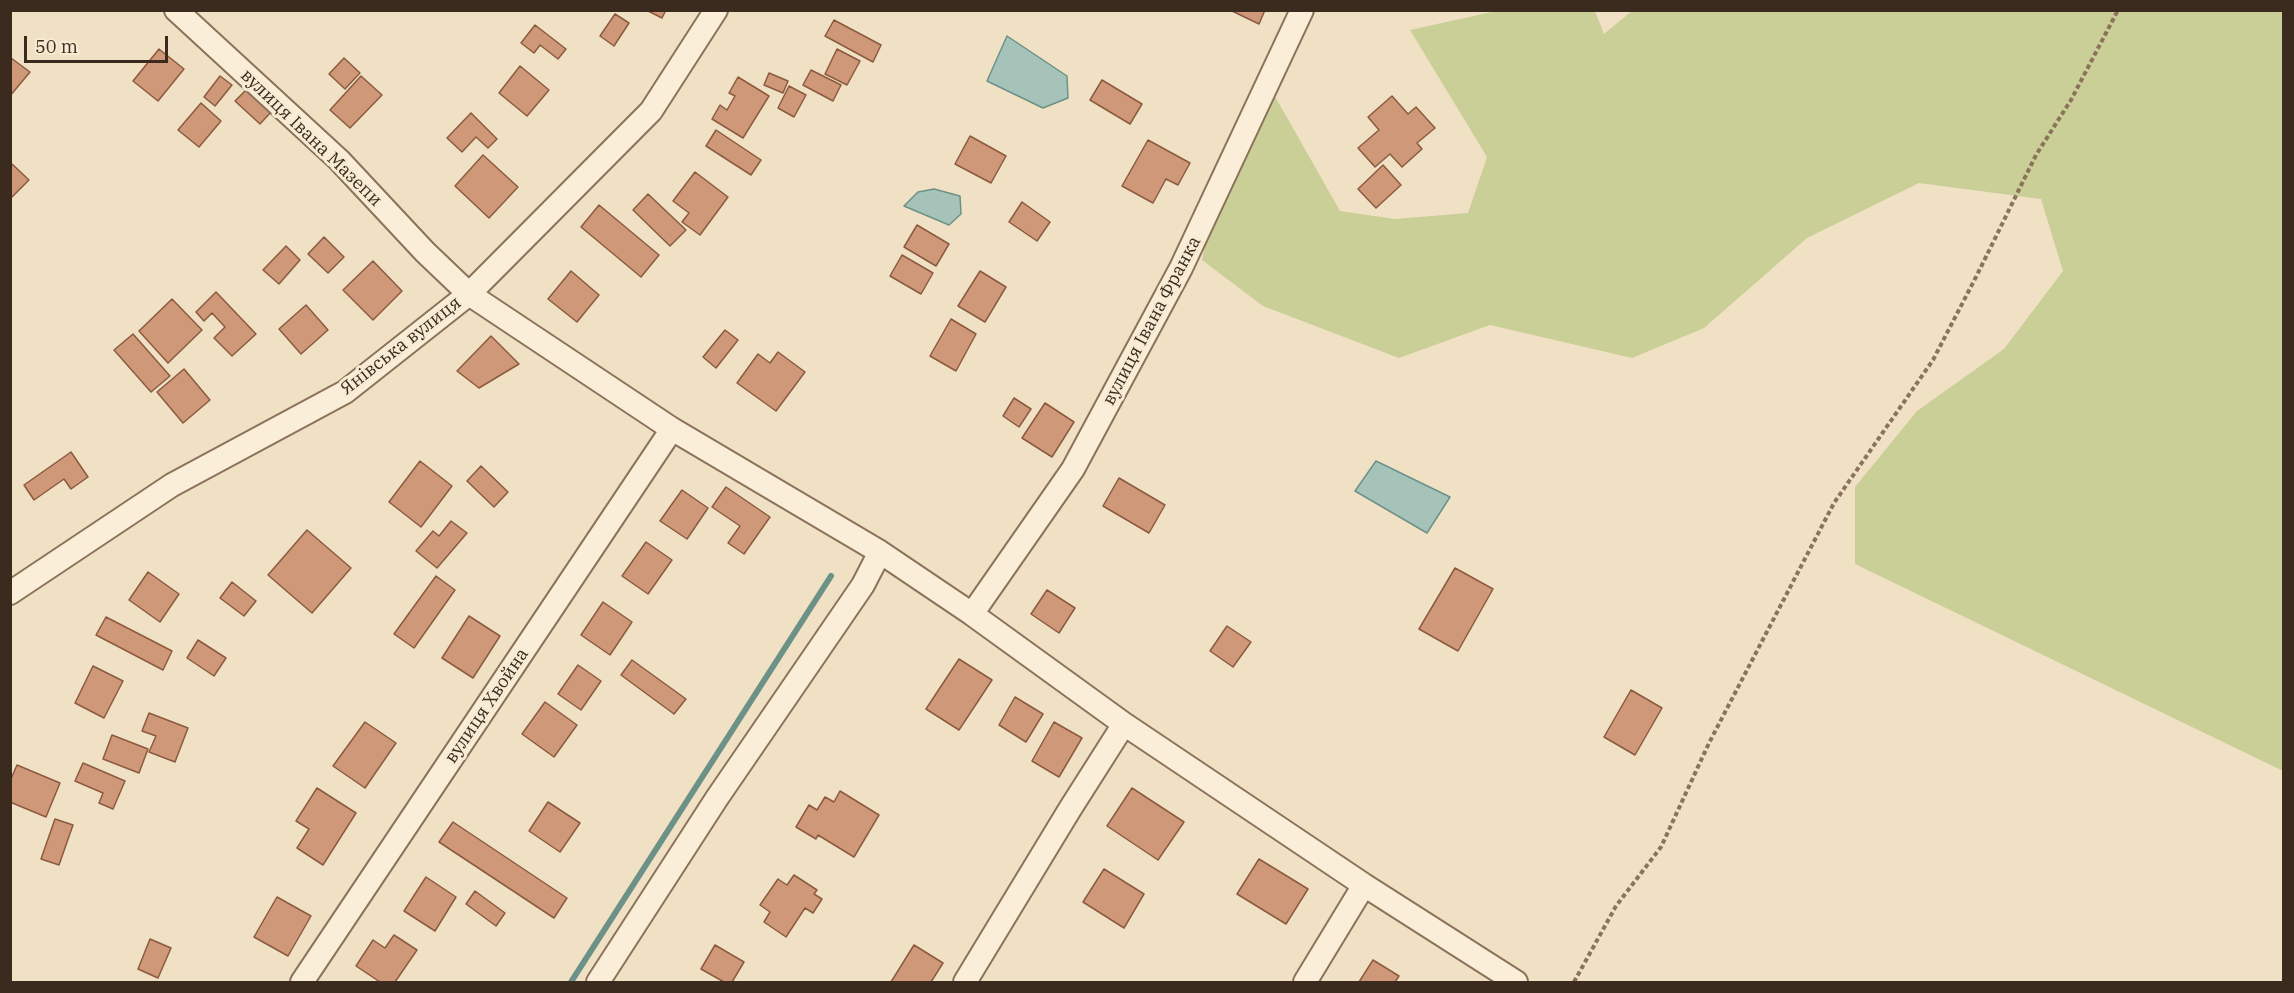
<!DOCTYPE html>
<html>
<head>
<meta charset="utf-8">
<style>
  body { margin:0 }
  #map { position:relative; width:2294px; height:993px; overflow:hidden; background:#f0e1c4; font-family:"IBM Plex Serif",serif }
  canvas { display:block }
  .frame { position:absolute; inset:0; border:12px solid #3b2b1e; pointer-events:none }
  .scale { position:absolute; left:24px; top:36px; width:144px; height:27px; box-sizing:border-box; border:3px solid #3b2b1e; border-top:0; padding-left:8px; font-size:18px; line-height:21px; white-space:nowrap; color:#3b2b1e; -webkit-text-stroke:4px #f7ebd4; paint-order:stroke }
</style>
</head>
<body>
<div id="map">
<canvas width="2294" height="993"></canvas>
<div class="frame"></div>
<div class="scale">50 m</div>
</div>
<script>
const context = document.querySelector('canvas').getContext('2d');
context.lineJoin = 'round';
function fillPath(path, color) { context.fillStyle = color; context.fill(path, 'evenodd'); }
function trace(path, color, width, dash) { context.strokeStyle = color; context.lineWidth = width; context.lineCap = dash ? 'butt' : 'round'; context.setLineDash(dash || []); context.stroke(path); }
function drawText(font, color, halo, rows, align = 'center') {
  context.font = font + ' "IBM Plex Serif",serif'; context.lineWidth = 6; context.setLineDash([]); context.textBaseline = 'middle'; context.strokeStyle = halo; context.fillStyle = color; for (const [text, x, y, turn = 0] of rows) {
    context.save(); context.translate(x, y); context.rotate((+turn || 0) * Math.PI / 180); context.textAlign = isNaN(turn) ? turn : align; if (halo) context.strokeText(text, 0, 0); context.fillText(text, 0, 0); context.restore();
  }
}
const green = new Path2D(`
  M1501,10L1595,11L1604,34L1633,10L2283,11V771L1855,564V487L1917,411L2004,349L2063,271L2041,199L1919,183L1807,238L1704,328L1632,358L1490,325L1399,358L1263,306L1202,260L1218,180L1268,84L1340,211L1395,219L1468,213L1487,157L1410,30Z`);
const water = new Path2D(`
  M1007,36L1067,76L1068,98L1043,108L987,81Z
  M934,189L960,196L961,214L949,225L904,206L918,192Z
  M1376,461L1450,497L1427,533L1355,491Z`);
const stream = new Path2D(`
  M571,982L831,576`);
const building = new Path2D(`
  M646,10H666L662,18Z
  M1230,10H1265L1259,24Z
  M615,14L629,23L614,46L600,36Z
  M834,20L881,45L873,62L825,36Z
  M535,25L566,49L558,59L540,45L534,53L521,43Z
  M159,49L184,69L158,101L133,81Z
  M837,49L860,61L847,85L825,74Z
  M11,58L30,72L10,96V59Z
  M344,58L360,73L345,89L329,74Z
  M520,66L549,90L527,116L499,93Z
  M811,70L841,85L833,101L803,85Z
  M769,73L788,81L783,93L764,85Z
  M220,76L232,85L215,106L204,97Z
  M361,76L382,95L350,128L330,110Z
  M738,77L769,96L743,138L712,119L720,105L727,110L735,96L729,93Z
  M1102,80L1142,104L1130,124L1090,100Z
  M789,86L806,95L794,117L778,108Z
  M246,90L271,112L260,124L235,101Z
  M1392,96L1408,114L1416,107L1435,128L1417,143L1422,149L1402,167L1390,154L1375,167L1358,148L1379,130L1368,117Z
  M201,103L221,121L199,147L178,130Z
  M471,113L497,139L488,148L476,137L462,152L447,138Z
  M716,130L761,160L751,175L706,146Z
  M970,136L1006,156L991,183L955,164Z
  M1148,140L1190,163L1178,185L1166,179L1153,203L1122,186Z
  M483,155L518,187L489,218L455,186Z
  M12,164L29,180L10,199V166Z
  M1383,165L1401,185L1376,208L1358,189Z
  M695,172L728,197L700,235L682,222L689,213L673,201Z
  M648,194L686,230L670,246L633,210Z
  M1022,202L1050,222L1037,241L1009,222Z
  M599,205L659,255L641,277L581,227Z
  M917,225L949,244L936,266L904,247Z
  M324,237L344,257L328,273L308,254Z
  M286,246L300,260L279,284L263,270Z
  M902,255L933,273L921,294L890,276Z
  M373,261L402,291L373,320L343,290Z
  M571,271L599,295L577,322L548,299Z
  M980,271L1006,287L985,322L958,306Z
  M216,292L256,334L232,356L214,338L225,327L212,313L204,321L196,312Z
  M172,299L202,330L168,363L139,331Z
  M306,305L328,330L301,354L279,329Z
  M951,319L976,334L956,371L930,356Z
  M725,330L738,340L716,368L703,357Z
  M133,334L170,376L151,392L114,350Z
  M491,336L519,364L479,388L457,371Z
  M778,352L805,372L776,411L737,383L758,354L770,363Z
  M184,369L210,400L183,423L157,392Z
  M1014,398L1031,409L1019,427L1003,416Z
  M1045,403L1074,422L1052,457L1022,438Z
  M71,452L88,477L71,489L64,479L34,500L24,485Z
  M420,461L452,486L421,527L389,502Z
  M481,466L508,492L494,507L467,481Z
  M1119,478L1165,505L1149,533L1103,506Z
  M726,487L770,517L744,554L728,543L740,526L712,507Z
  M682,490L708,508L687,539L660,521Z
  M451,521L467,533L437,568L416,551L433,531L439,536Z
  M307,530L351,568L312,613L268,575Z
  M646,542L672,560L648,594L622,576Z
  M1455,568L1493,589L1458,651L1419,629Z
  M148,572L179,594L160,622L129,600Z
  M436,576L455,590L414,648L394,634Z
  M232,582L256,601L244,616L220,598Z
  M1047,590L1075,608L1059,633L1031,614Z
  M603,602L632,622L610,655L581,635Z
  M469,616L500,636L473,678L442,658Z
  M106,617L172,651L163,670L96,635Z
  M1227,626L1251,642L1233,667L1210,651Z
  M198,640L226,658L214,676L187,658Z
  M959,659L992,680L959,730L926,709Z
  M632,660L686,699L674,714L621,675Z
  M578,665L601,681L581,710L558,694Z
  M93,666L123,681L104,718L75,703Z
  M1631,690L1662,708L1635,755L1604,737Z
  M1015,697L1043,714L1026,742L999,725Z
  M545,702L577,725L554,757L522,734Z
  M149,713L188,728L175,762L149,752L156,736L142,731Z
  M365,722L396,743L365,788L333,766Z
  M1054,722L1082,738L1059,777L1032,761Z
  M112,735L148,749L139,773L103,759Z
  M83,763L125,781L113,809L99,803L103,793L75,781Z
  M17,765L60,783L46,817L10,802V781Z
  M317,788L356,813L323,865L297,848L309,829L296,821Z
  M1132,788L1184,822L1158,860L1107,826Z
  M840,791L879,815L854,857L818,835L816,839L796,827L809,805L817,810L825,797L834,802Z
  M548,802L580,823L560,852L529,831Z
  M55,819L73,825L59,865L41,859Z
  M453,822L567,898L554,918L439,842Z
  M1259,859L1308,889L1286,924L1237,894Z
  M1104,869L1144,894L1124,928L1083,902Z
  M794,875L817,890L814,894L822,899L813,913L805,908L786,937L764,922L770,912L760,905L778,879L787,885Z
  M426,877L456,897L435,931L404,911Z
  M475,891L505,913L496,926L466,904Z
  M277,897L311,916L288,956L254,937Z
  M394,935L417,950L395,982H380L356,966L373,940L385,948Z
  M150,939L171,948L158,978L138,969Z
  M715,945L744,962L732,982H724L701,969Z
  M914,945L943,963L931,982H891Z
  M1373,960L1399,976L1395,982H1359Z`);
const path = new Path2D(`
  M1523,10H1527
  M1574,982L1616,906L1661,847L1709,743L1834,503L1933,360L1977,275L2036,155L2071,100L2118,10`);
const minor = new Path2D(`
  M176,10L339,160L425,252L469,294L672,429L880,552L972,614L1124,724L1364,885L1516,982
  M10,593L172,485L345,392L469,294L651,111L716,10
  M972,614L1073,469L1181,268L1302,10
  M302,982L672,429
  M598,982L717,798L863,585L880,552
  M965,982L1070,809L1124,724
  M1305,982L1364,885`);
const streetNames = [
  ["вулиця Івана Мазепи",311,138,44],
  ["вулиця Івана Франка",1152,321,-62],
  ["Янівська вулиця",401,346,-38],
  ["вулиця Хвойна",487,706,-56]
];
fillPath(green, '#cace97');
fillPath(water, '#a6c3b9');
trace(water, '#6c9287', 1.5);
trace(stream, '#6c9287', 6);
fillPath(building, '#cf9979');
trace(building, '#8b5a3f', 1.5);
trace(minor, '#8b725a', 26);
trace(path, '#8b725a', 4, [4.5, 3]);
trace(minor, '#faeed8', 22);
drawText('18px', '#3b2b1e', '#f7ebd4', streetNames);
</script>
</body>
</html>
